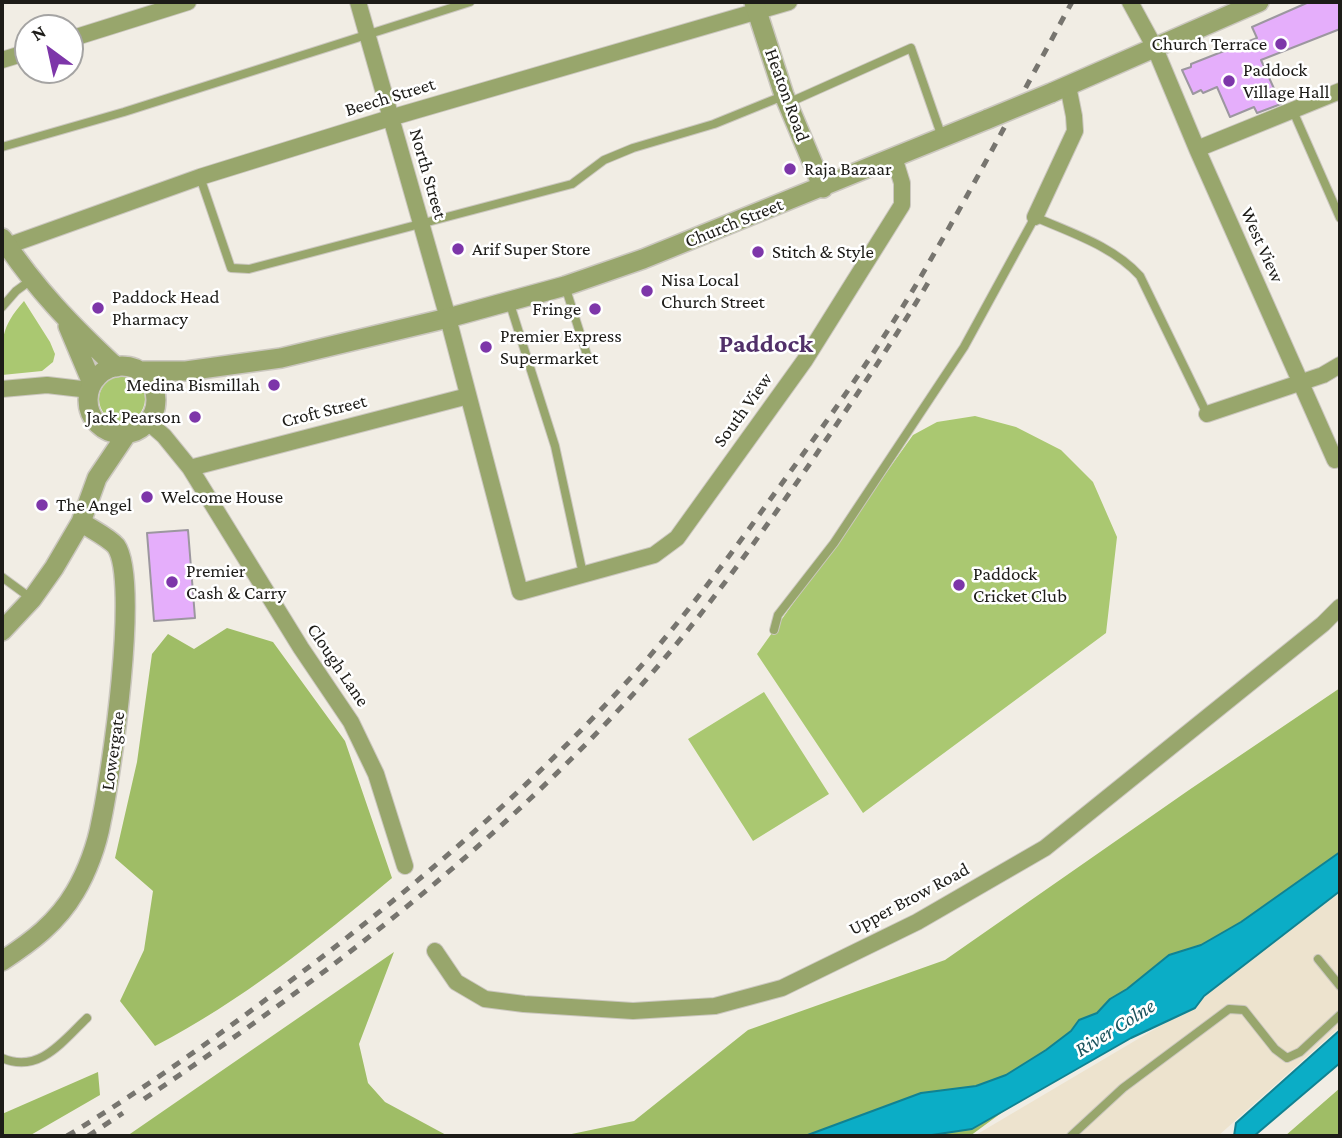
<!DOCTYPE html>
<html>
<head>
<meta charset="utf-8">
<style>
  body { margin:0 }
  #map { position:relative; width:1342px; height:1138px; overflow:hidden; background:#f1ede4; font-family:"Crimson Pro",serif }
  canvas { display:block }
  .frame { position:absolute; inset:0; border:4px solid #1d1c18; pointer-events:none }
  .north { position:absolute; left:14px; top:14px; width:70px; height:70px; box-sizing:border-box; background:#fff; border:2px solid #a5a4a3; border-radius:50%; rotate:327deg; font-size:19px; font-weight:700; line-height:28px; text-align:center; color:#1d1c18 }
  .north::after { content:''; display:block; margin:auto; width:24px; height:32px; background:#7d36a9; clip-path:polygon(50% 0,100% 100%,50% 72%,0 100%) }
</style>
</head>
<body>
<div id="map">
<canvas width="1342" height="1138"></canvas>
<div class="frame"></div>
<div class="north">N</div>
</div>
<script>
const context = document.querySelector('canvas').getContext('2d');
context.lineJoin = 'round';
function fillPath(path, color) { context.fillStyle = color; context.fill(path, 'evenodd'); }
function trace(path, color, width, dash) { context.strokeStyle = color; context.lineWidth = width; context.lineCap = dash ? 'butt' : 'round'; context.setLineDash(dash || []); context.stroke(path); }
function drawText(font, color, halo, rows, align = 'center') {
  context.font = font + ' "Crimson Pro",serif'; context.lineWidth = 5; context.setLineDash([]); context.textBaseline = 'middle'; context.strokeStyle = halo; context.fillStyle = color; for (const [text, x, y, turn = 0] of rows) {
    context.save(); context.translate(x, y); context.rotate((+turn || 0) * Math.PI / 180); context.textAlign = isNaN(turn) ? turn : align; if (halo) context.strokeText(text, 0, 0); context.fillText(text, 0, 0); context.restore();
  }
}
const industrial = new Path2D(`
  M1340,891V1027L1218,1136H974L1192,1007L1197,999Z`);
const green = new Path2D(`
  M24,301L50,342L55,354L53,362L42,371L2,375C2,339 0,328 24,301Z
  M99 399a23 23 0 1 1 46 0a23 23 0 1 1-46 0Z
  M975,416L1016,427L1061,450L1093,482L1117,537L1106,633L863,813L757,654L913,435L937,422Z
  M764,692L829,794L753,841L688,739Z`);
const forest = new Path2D(`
  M227,628L273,642L345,741L392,878C317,941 241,1001 155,1046L120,1001L144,950L153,891L115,858L137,762L152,654L168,634L194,649Z
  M1340,688V864L970,1136H562L634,1121L748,1030L945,960L1189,790Z
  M394,952L359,1044L368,1083L385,1102L448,1136H127Z
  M98,1072L100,1095L29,1136H2V1114Z
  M1340,1088V1136H1285Z`);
const water = new Path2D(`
  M1340,852V891L1204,996L1195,1008L1131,1038L972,1129L925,1136H805L921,1093L976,1086L1006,1075L1046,1050L1071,1031L1079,1020L1097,1013L1110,999L1127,989L1169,955L1201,945L1241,922Z
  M1340,1030V1063L1254,1136H1234L1236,1123Z`);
const building = new Path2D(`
  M1309,2H1340V29L1261,60L1281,104L1257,113L1254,107L1230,117L1217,87L1203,93L1201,90L1193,94L1182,70L1191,67V64L1257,38L1252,27Z
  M188,530L195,618L154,621L147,533Z`);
const service = new Path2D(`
  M788,103L911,48L942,137
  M1293,111L1340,218
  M2,147L124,112L470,2
  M200,177L231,268L249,269L572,184L604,160L633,148L714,124L783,96
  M565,286L587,355
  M509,301L555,446L583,574
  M2,307L16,291L31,280
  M2,577L32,599
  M774,630L778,615L834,543L964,347L1035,217C1071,233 1113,246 1140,276L1207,414
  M1318,959L1340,986
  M2,1058C39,1074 62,1042 87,1018
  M1071,1136L1123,1088L1229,1009L1244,1010L1275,1049L1287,1058L1300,1052L1340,1015`);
const minor = new Path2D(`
  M358,2L448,318L520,592L654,555L677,538L805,360L902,205V183L894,157
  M1130,2L1154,46L1197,149L1335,460
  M70,39L188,2
  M2,60L28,52
  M1197,149L1340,91
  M1035,217L1075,131L1074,116L1068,86
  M7,246L200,177L390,118L789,2
  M2,389L47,385L90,390
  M1207,414L1323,375L1340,365
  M148,422L164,436L190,468L301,648L351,722L376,774L405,866
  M190,468L468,396
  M435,951L456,982L485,999L524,1004L633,1011L715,1006L782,988L917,922L1045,848L1323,624L1340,607`);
const tertiary = new Path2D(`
  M754,2L784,95L823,188
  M1051,93L1259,2
  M2,238C37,290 70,324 116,367
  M68,326L92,383
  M88 400a34 34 0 1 1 68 0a34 34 0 1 1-68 0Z
  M139,371H186L281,358L448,318L565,286L643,259L988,119
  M2,631L32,599L54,568L81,522L97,478L126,435
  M2,961C31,942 57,923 75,892C87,872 97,845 101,822C111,776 140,580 116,546C108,537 91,529 81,522`);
const rail = new Path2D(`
  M144,1099C316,984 484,856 625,703C693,630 752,547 809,465C851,403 894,341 932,276
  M67,1136C144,1089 217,1037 289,982C413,889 530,789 634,674C684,618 729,557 772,497C828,420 884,342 931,259C980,175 1025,88 1072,2
  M88,1136L123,1113`);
const tertiaryBridge = new Path2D(`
  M988,119L1051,93`);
const markers = [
  [1281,44,7,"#7d36a9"],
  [1229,81,7,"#7d36a9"],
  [790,169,7,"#7d36a9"],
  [458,249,7,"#7d36a9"],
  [758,252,7,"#7d36a9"],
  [647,291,7,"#7d36a9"],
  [98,308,7,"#7d36a9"],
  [595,309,7,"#7d36a9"],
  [486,347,7,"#7d36a9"],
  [274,385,7,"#7d36a9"],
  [195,417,7,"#7d36a9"],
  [147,497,7,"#7d36a9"],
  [42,505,7,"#7d36a9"],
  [172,582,7,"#7d36a9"],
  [959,585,7,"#7d36a9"]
];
const poiNames = [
  ["Church Terrace",1267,44,"right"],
  ["Paddock",1243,70],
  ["Village Hall",1243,92],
  ["Raja Bazaar",804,169],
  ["Arif Super Store",472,249],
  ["Stitch & Style",772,252],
  ["Nisa Local",661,280],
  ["Church Street",661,302],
  ["Paddock Head",112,297],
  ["Pharmacy",112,319],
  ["Fringe",581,309,"right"],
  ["Premier Express",500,336],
  ["Supermarket",500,358],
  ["Medina Bismillah",260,385,"right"],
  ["Jack Pearson",181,417,"right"],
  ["Welcome House",161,497],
  ["The Angel",56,505],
  ["Premier",186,571],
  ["Cash & Carry",186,593],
  ["Paddock",973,574],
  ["Cricket Club",973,596]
];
const streetNames = [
  ["Heaton Road",787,95,70],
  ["Beech Street",390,97,-17],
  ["North Street",428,174,74],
  ["Church Street",734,223,-22],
  ["West View",1262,245,66],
  ["South View",743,410,-54],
  ["Croft Street",324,411,-14],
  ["Clough Lane",338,665,56],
  ["Lowergate",113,751,-82],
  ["Upper Brow Road",909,899,-28]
];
const waterNames = [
  ["River Colne",1115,1028,-32]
];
const districtNames = [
  ["Paddock",766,344]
];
fillPath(industrial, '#ede3ce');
fillPath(green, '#aac871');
fillPath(forest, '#9fbd66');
fillPath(water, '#0badc6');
trace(water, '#108292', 2);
fillPath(building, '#e5aefb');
trace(building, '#9c979f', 2);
trace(service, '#cbc7bf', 10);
trace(minor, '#cbc7bf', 18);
trace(tertiary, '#cbc7bf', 22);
trace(service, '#98a66c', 8);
trace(minor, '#98a66c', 16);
trace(tertiary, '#98a66c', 19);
trace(rail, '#77756f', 5, [9, 9]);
trace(tertiaryBridge, '#cbc7bf', 22, []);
trace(tertiaryBridge, '#98a66c', 19);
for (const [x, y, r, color] of markers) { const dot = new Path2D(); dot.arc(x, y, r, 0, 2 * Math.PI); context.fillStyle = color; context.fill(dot); trace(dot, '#fff', 2.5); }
drawText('19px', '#1d1c18', '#fff', poiNames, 'left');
drawText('19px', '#1d1c18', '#fff', streetNames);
drawText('italic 21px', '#1c545e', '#fff', waterNames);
drawText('bold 26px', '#513069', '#fff', districtNames);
</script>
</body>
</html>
